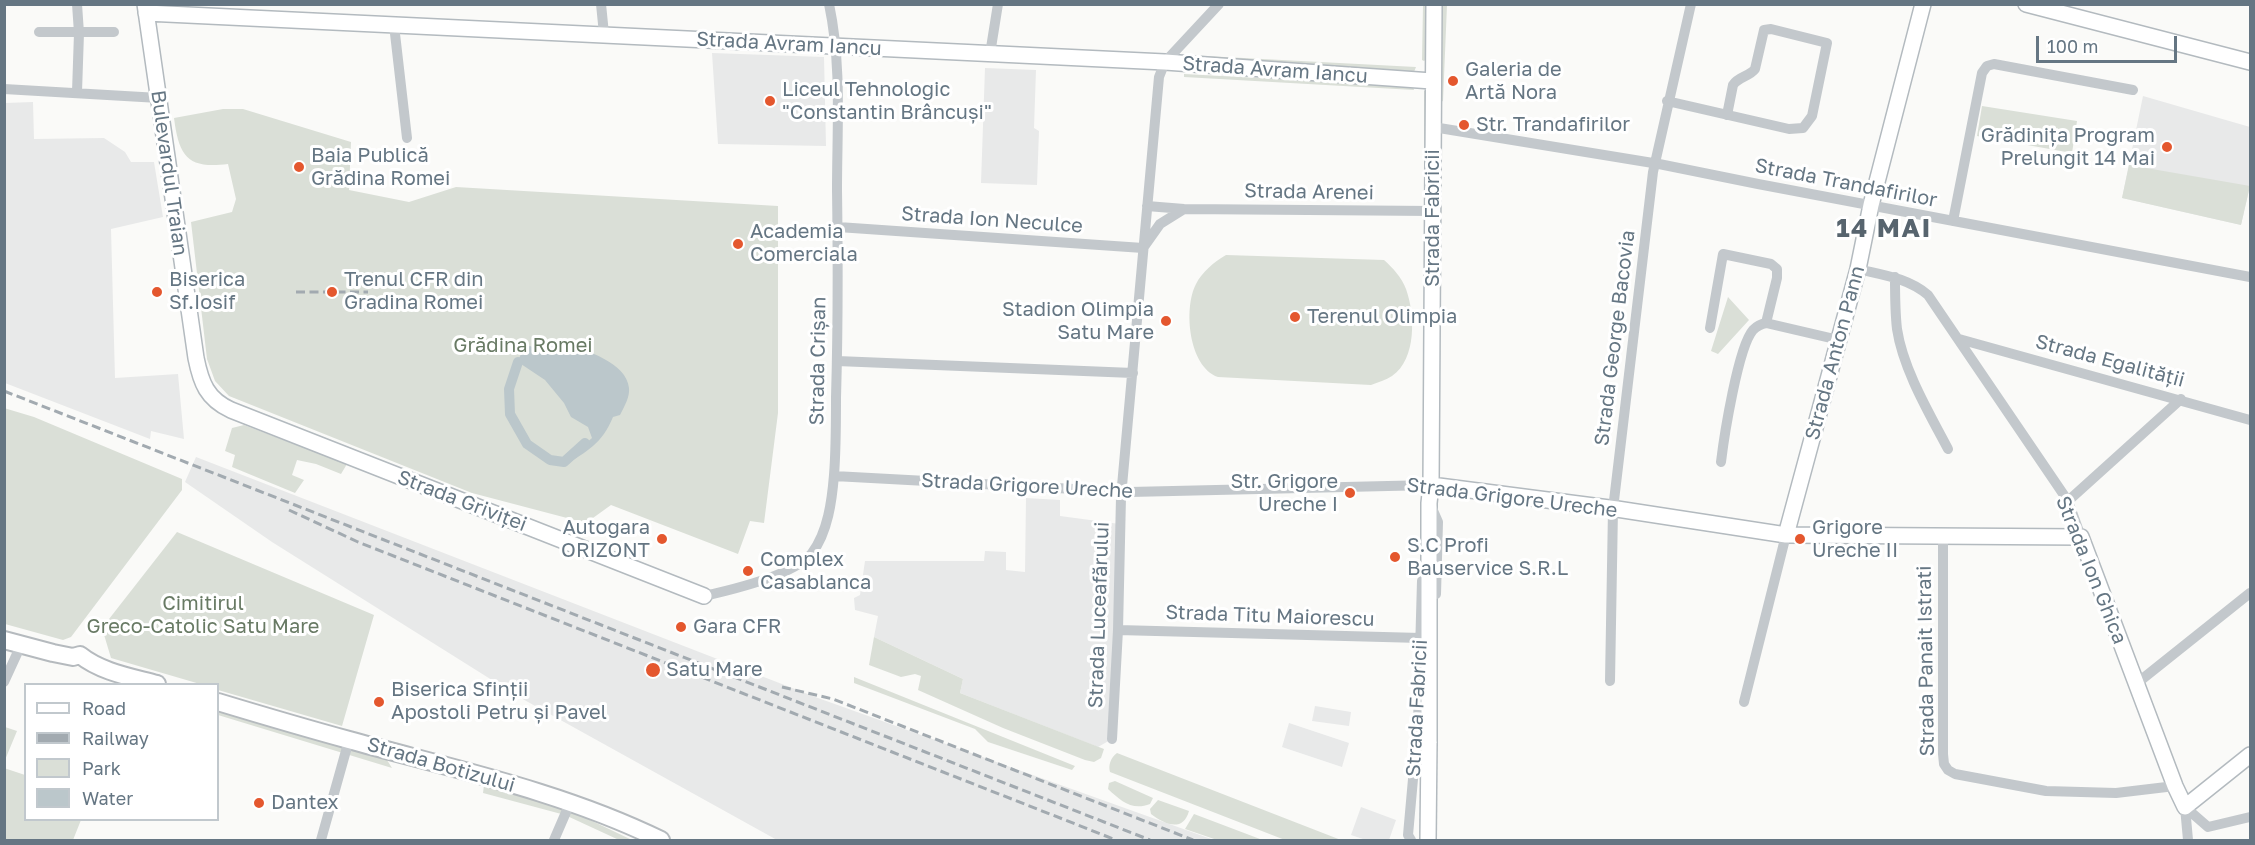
<!DOCTYPE html>
<html>
<head>
<meta charset="utf-8">
<style>
  body { margin:0 }
  #map { position:relative; width:2255px; height:845px; overflow:hidden; background:#fafaf8; font-family:"Golos Text",sans-serif }
  canvas { display:block }
  .frame { position:absolute; inset:0; border:6px solid #657683; pointer-events:none }
  .legend { position:absolute; left:24px; top:683px; width:195px; height:138px; box-sizing:border-box; background:#fff; border:2px solid #c1c8cd; margin:0; padding:8px 10px; list-style:none; font-size:18px; color:#657683 }
  .legend li { display:flex; align-items:center; gap:12px; height:30px }
  .legend b { width:30px; border:2px solid #c1c8cd }
  .scale { position:absolute; left:2036px; top:36px; width:141px; height:27px; box-sizing:border-box; border:3px solid #657683; border-top:0; padding-left:8px; font-size:18px; line-height:21px; white-space:nowrap; color:#657683; -webkit-text-stroke:4px #fff; paint-order:stroke }
</style>
</head>
<body>
<div id="map">
<canvas width="2255" height="845"></canvas>
<div class="frame"></div>
<ul class="legend">
<li><b style="height:8px;background:#fff"></b>Road</li>
<li><b style="height:8px;background:#a2aab0"></b>Railway</li>
<li><b style="height:16px;background:#dadfd7"></b>Park</li>
<li><b style="height:16px;background:#bbc7cb"></b>Water</li>
</ul>
<div class="scale">100 m</div>
</div>
<script>
const context = document.querySelector('canvas').getContext('2d');
context.lineJoin = 'round';
function fillPath(path, color) { context.fillStyle = color; context.fill(path, 'evenodd'); }
function trace(path, color, width, dash) { context.strokeStyle = color; context.lineWidth = width; context.lineCap = dash ? 'butt' : 'round'; context.setLineDash(dash || []); context.stroke(path); }
function drawText(font, color, halo, rows, align = 'center') {
  context.font = font + ' "Golos Text",sans-serif'; context.lineWidth = 6; context.setLineDash([]); context.textBaseline = 'middle'; context.strokeStyle = halo; context.fillStyle = color; for (const [text, x, y, turn = 0] of rows) {
    context.save(); context.translate(x, y); context.rotate((+turn || 0) * Math.PI / 180); context.textAlign = isNaN(turn) ? turn : align; if (halo) context.strokeText(text, 0, 0); context.fillText(text, 0, 0); context.restore();
  }
}
const built = new Path2D(`
  M712,53L824,57L826,146L718,144Z
  M985,68L1036,70L1034,128L1039,131L1037,185L981,183Z
  M2143,96L2250,127V185L2241,225L2122,198Z
  M33,102L34,139L104,138L125,152L131,162H154L163,217L111,229L115,378L178,374L184,439L151,431L150,439L5,383V103Z
  M196,457L818,698L1214,840H777L519,697L272,542L185,482Z
  M1026,498L1060,500V516L1120,524L1112,739L1098,747L960,693L963,679L874,637L878,616L855,610L854,598L860,595L865,561H984L985,551L1006,552V570L1025,572Z
  M1315,706L1351,712L1349,726L1312,721Z
  M1289,723L1349,743L1342,767L1282,747Z
  M1361,807L1396,820L1389,840H1366L1351,835Z`);
const green = new Path2D(`
  M1423,5H1428L1427,59L1424,61L1422,60Z
  M1440,5H1447L1443,101L1440,102Z
  M1186,55L1416,67L1414,72L1186,59Z
  M1184,74L1413,86L1414,90L1184,77Z
  M1424,91H1426L1427,198L1424,199Z
  M1982,106L2077,121L2072,153L1977,136Z
  M223,109H243L351,142L349,190L409,202L456,187L778,206V413L764,523L750,521L738,554L611,505L586,523L472,493L229,396L215,381L207,359L191,222L232,212L236,199L228,164C188,169 179,157 174,118Z
  M2129,165L2250,186L2241,225L2122,198Z
  M1226,255L1384,260C1392,267 1402,278 1406,289C1415,314 1417,359 1392,376C1386,380 1378,382 1371,385L1218,377C1189,367 1183,309 1196,284C1202,272 1214,262 1226,255Z
  M1728,297L1749,320L1718,354L1711,351Z
  M4,408L34,417L182,479V490L71,637L63,640L5,624Z
  M244,425L347,464L341,474L316,464L297,460L292,475L304,480L295,493L232,467L235,455L225,451L232,428Z
  M177,532L374,615L342,726L218,690V684H200L111,658L102,628Z
  M874,637L963,679L960,693L1104,749L1101,758L1094,762L1085,760L1003,728L918,690L921,676L915,674L901,677L869,665Z
  M854,677L1075,766L1072,770L988,742L975,729L854,683Z
  M218,707L347,745L387,760L392,768L218,715Z
  M5,727L17,731L5,760L4,727Z
  M1117,753L1341,840H1285L1110,772C1108,765 1111,757 1117,753Z
  M4,768L25,775L26,820H81L73,840H5Z
  M1115,781L1153,798L1150,804C1132,811 1121,801 1108,789L1109,783Z
  M484,785L567,809L632,840H619L565,815L483,793Z
  M1158,800L1189,811C1183,833 1164,824 1151,814L1150,809Z
  M1194,814L1260,839L1262,840H1217L1185,829Z`);
const water = new Path2D(`
  M565,345C585,349 627,363 629,388C630,397 624,407 620,415L613,417C602,444 587,451 564,466L548,463L525,447L507,414V388L523,349L530,346L535,348ZM518,362L545,380L564,403L571,417L588,427L592,438L564,462L550,460L528,444L510,414L509,389Z`);
const canal = new Path2D(`
  M518,362L509,389L510,414L527,444L550,460L564,462L585,443`);
const street = new Path2D(`
  M77,4L79,33L77,92
  M601,4L604,34
  M394,25L407,138
  M39,32H114
  M990,54L998,4
  M4,89L159,98
  M1667,101L1789,129L1803,128L1812,116L1827,43L1771,29L1764,30L1755,69C1749,77 1739,76 1733,85L1727,115
  M1433,127L1659,164L1758,184L2250,277
  M1147,206L1184,209L1432,211
  M1953,221L1982,73L1987,66L1994,64L2133,90
  M838,227L1143,248L1160,224L1184,209
  M1858,269C1883,275 1908,278 1928,295L2068,501L2081,537
  M1895,277C1895,294 1895,312 1897,329C1903,369 1929,413 1948,449
  M1710,328L1723,254L1771,264L1777,269V278L1766,323
  M1959,339L2250,420
  M837,361L1133,373
  M1721,462C1724,437 1738,347 1753,330C1757,326 1761,324 1766,323L1839,340
  M834,476L1130,492L1431,485
  M2068,501L2181,399
  M1431,506L1438,522L1436,594
  M1943,536V754L1944,764L1948,770L1955,774L2046,791L2116,793L2175,786
  M704,596C731,590 795,575 812,553C828,532 832,500 834,475C836,450 836,424 836,398C838,329 838,259 837,190C837,128 842,65 829,4
  M1118,630L1421,638
  M1610,681L1613,509L1653,172L1691,4
  M4,682L21,645
  M2136,684L2250,593
  M1744,702L1786,535
  M1112,739L1118,630L1121,497L1159,77L1165,62L1219,4
  M2185,807L2208,827L2250,817
  M2185,807L2188,840
  M321,840L349,740
  M554,840L570,803
  M1411,840L1408,835L1418,723L1422,581`);
const secondary = new Path2D(`
  M145,4L196,358C201,383 207,399 231,410L704,596
  M2026,4L2250,62
  M146,13L1165,62L1432,81
  M1431,485L1617,509L1786,535L2081,537L2175,786L2185,807L2250,755
  M1786,535L1858,269L1871,205L1923,4
  M1429,743V503L1431,485L1434,4`);
const primary = new Path2D(`
  M4,640L53,653L73,657L80,655C101,672 131,677 157,684
  M218,702C261,715 305,728 349,740C454,769 563,792 661,840`);
const rail = new Path2D(`
  M296,292H368
  M4,391L1150,840
  M289,510L358,542L1116,840
  M782,687L833,699L1193,840`);
const secondaryBridge = new Path2D(`
  M1428,840L1429,743`);
const markers = [
  [1453,81,6,"#e4572e"],
  [770,101,6,"#e4572e"],
  [1464,125,6,"#e4572e"],
  [2167,147,6,"#e4572e"],
  [299,167,6,"#e4572e"],
  [738,244,6,"#e4572e"],
  [157,292,6,"#e4572e"],
  [332,292,6,"#e4572e"],
  [1295,317,6,"#e4572e"],
  [1166,321,6,"#e4572e"],
  [1350,493,6,"#e4572e"],
  [662,539,6,"#e4572e"],
  [1800,539,6,"#e4572e"],
  [1395,557,6,"#e4572e"],
  [748,571,6,"#e4572e"],
  [681,627,6,"#e4572e"],
  [653,670,8,"#e4572e"],
  [379,702,6,"#e4572e"],
  [259,803,6,"#e4572e"]
];
const streetNames = [
  ["Strada Avram Iancu",789,44,3],
  ["Strada Avram Iancu",1275,70,4],
  ["Bulevardul Traian",169,173,82],
  ["Strada Trandafirilor",1846,183,11],
  ["Strada Arenei",1309,192,1],
  ["Strada Fabricii",1433,218,-90],
  ["Strada Ion Neculce",992,220,4],
  ["Strada George Bacovia",1615,338,-83],
  ["Strada Anton Pann",1835,353,-75],
  ["Strada Crișan",818,361,-89],
  ["Strada Egalității",2110,361,15],
  ["Strada Grigore Ureche",1027,486,3],
  ["Strada Grigore Ureche",1512,498,7],
  ["Strada Griviței",462,501,21],
  ["Strada Ion Ghica",2091,570,68],
  ["Strada Luceafărului",1099,615,-88],
  ["Strada Titu Maiorescu",1270,616,2],
  ["Strada Panait Istrati",1926,661,-91],
  ["Strada Fabricii",1417,708,-87],
  ["Strada Botizului",441,765,16]
];
const poiNames = [
  ["Galeria de",1465,70],
  ["Artă Nora",1465,93],
  ["Liceul Tehnologic",782,90],
  ["\"Constantin Brâncuși\"",782,113],
  ["Str. Trandafirilor",1476,125],
  ["Grădinița Program",2155,136,"right"],
  ["Prelungit 14 Mai",2155,159,"right"],
  ["Baia Publică",311,156],
  ["Grădina Romei",311,179],
  ["Academia",750,232],
  ["Comerciala",750,255],
  ["Biserica",169,280],
  ["Sf.Iosif",169,303],
  ["Trenul CFR din",344,280],
  ["Gradina Romei",344,303],
  ["Stadion Olimpia",1154,310,"right"],
  ["Satu Mare",1154,333,"right"],
  ["Terenul Olimpia",1307,317],
  ["Str. Grigore",1338,482,"right"],
  ["Ureche I",1338,505,"right"],
  ["Autogara",650,528,"right"],
  ["ORIZONT",650,551,"right"],
  ["Grigore",1812,528],
  ["Ureche II",1812,551],
  ["S.C Profi",1407,546],
  ["Bauservice S.R.L",1407,569],
  ["Complex",760,560],
  ["Casablanca",760,583],
  ["Gara CFR",693,627],
  ["Satu Mare",666,670],
  ["Biserica Sfinții",391,690],
  ["Apostoli Petru și Pavel",391,713],
  ["Dantex",271,803]
];
const parkNames = [
  ["Grădina Romei",523,346],
  ["Cimitirul",203,604],
  ["Greco-Catolic Satu Mare",203,627]
];
const districtNames = [
  ["14 MAI",1884,229]
];
fillPath(built, '#e8e9e9');
fillPath(green, '#dadfd7');
fillPath(water, '#bbc7cb');
trace(canal, '#bbc7cb', 10);
trace(secondary, '#b3babf', 18);
trace(primary, '#b5babe', 20);
trace(street, '#c3c8cc', 10);
trace(secondary, '#fff', 15);
trace(primary, '#fff', 16);
trace(rail, '#a2aab0', 3, [9, 4.5]);
trace(secondaryBridge, '#b3babf', 18, []);
trace(secondaryBridge, '#fff', 15);
for (const [x, y, r, color] of markers) { const dot = new Path2D(); dot.arc(x, y, r, 0, 2 * Math.PI); context.fillStyle = color; context.fill(dot); trace(dot, '#fff', 2); }
drawText('20px', '#657683', '#fff', streetNames);
drawText('20px', '#657683', '#fff', poiNames, 'left');
drawText('20px', '#687a64', '#fff', parkNames);
context.letterSpacing = '1.5px';
drawText('bold 26px', '#57646e', '#fff', districtNames);
context.letterSpacing = '0px';
</script>
</body>
</html>
